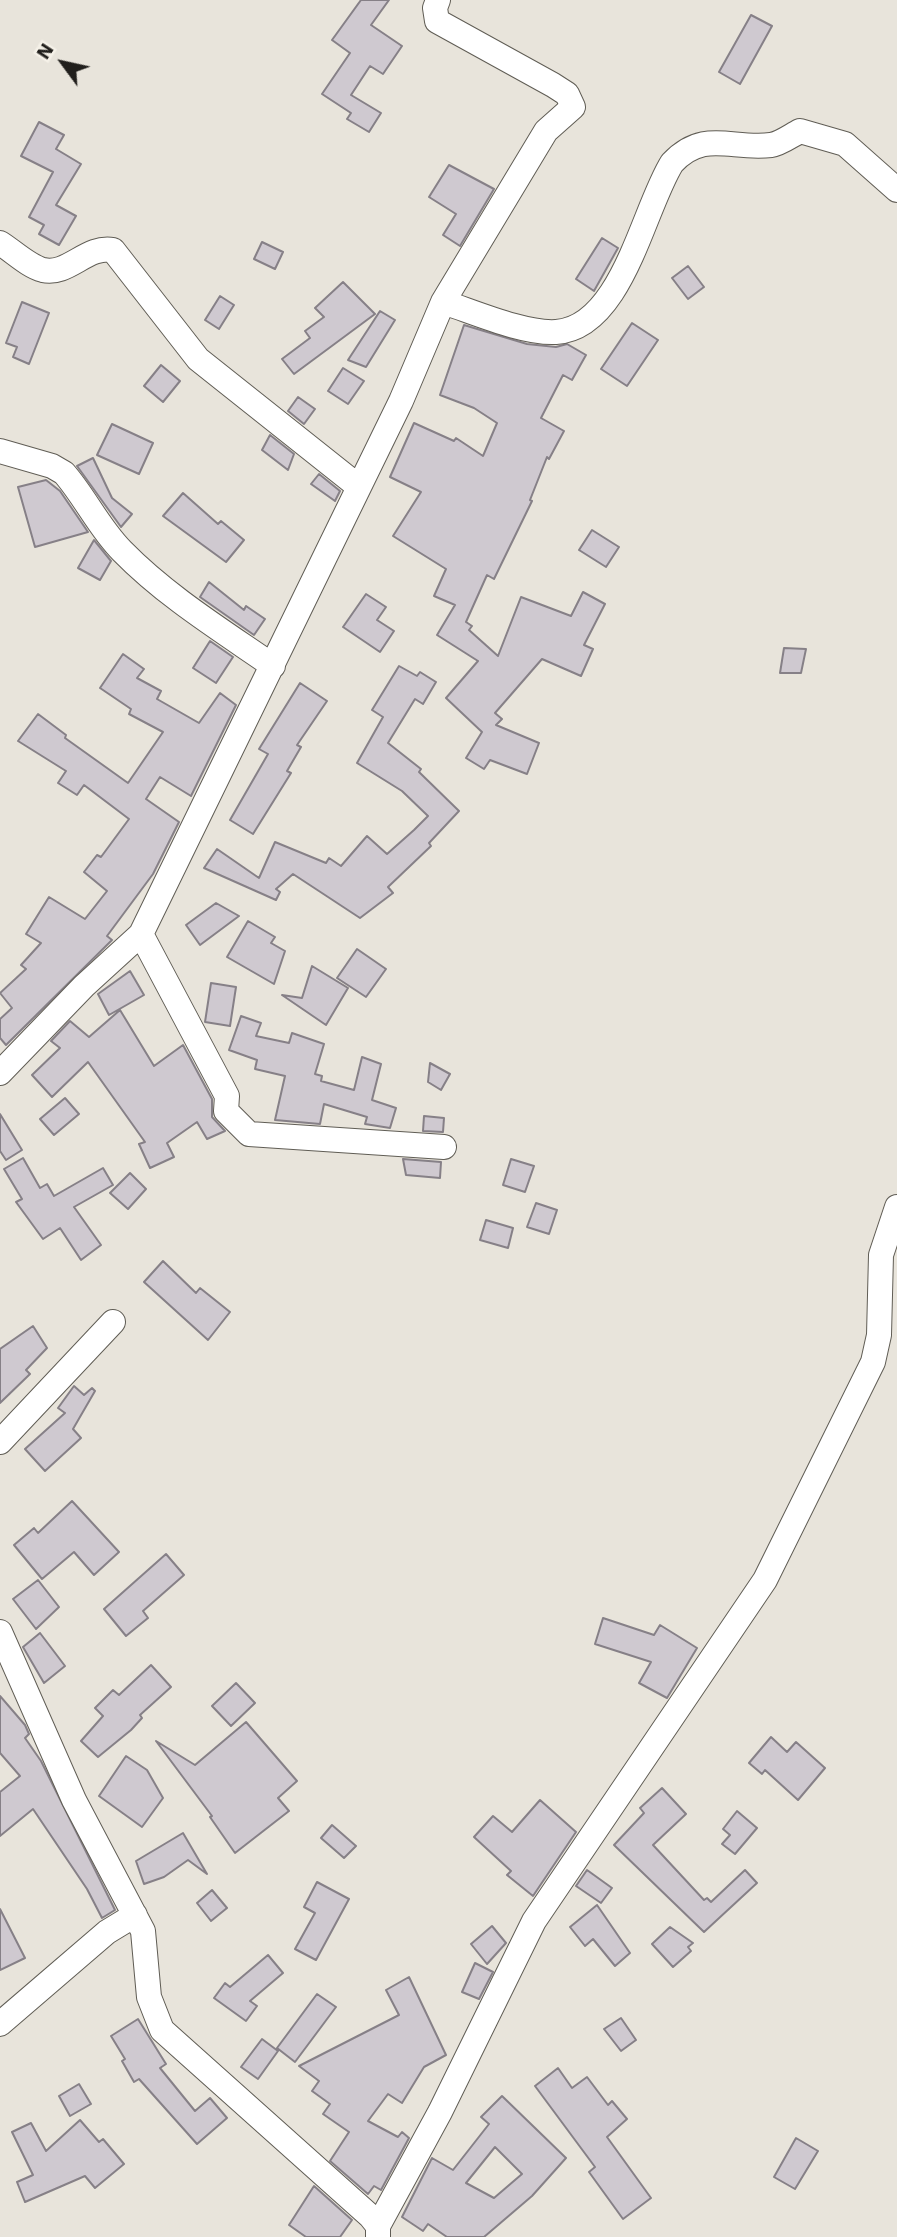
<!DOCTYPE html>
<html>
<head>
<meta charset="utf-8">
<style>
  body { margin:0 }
  #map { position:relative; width:897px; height:2237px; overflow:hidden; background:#e8e4db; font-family:"Work Sans",sans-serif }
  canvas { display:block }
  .north { position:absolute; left:28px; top:28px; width:70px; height:70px; -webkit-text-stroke:5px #f5f1e8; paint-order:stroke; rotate:303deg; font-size:19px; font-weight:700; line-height:28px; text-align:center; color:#211f1c }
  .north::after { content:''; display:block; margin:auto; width:24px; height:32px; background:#211f1c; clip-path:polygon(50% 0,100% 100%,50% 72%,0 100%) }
</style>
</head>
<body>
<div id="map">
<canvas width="897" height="2237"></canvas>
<div class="north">N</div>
</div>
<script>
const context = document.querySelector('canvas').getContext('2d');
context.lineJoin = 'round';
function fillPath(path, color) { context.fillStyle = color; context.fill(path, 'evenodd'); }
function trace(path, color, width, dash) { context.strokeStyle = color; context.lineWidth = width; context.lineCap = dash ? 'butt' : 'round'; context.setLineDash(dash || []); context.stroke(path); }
const building = new Path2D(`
  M361,0H389L371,25L402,46L383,74L370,66L351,95L381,113L369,132L347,119L351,113L322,94L350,53L332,40Z
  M751,15L772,26L740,84L719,72Z
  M39,122L64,135L56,149L81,164L56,205L76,216L59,245L39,234L44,225L29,217L53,172L21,156Z
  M449,165L494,189L460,246L443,235L456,214L429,197Z
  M602,238L618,248L594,291L576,279Z
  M262,242L283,252L275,269L254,259Z
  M688,266L704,287L688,299L672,278Z
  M343,282L375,314L294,374L282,359L310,338L305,331L324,317L315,308Z
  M220,296L234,305L219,329L205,320Z
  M22,302L49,313L29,364L13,357L17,347L6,343Z
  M380,311L395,320L366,367L348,360Z
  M632,323L658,340L627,386L601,369Z
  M464,325L527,344L556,347L567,344L586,355L572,380L563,375L541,418L564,431L549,459L547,457L530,500L532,501L494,579L487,575L466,622L472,626L469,630L498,656L521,597L571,616L583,592L605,604L584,645L593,649L581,676L542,659L495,713L502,719L496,725L539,743L527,774L490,760L484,769L466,758L482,732L446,698L478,661L437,635L455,605L434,596L446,569L393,536L421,492L390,477L414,423L454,441L456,438L483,456L497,423L474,408L440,395Z
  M161,365L180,381L163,402L144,386Z
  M343,368L364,381L348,404L328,391Z
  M298,397L315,409L304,424L288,411Z
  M112,424L153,443L139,474L97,455Z
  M270,435L294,454L288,470L262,450Z
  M93,458L112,498L132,514L121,527L77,466Z
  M319,474L340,491L335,501L311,484Z
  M46,480L60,491L88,532L35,547L18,487Z
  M183,493L218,524L221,521L244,540L226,562L163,516Z
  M592,530L619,547L606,567L579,550Z
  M94,540L111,561L100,580L78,568Z
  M209,582L244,610L246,606L265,619L254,635L200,597Z
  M366,594L386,607L377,620L394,631L380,652L343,627Z
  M210,641L233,657L216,683L193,668Z
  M784,648L806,649L801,673H780Z
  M123,654L144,669L137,678L161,691L157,699L199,723L220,693L236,705L191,796L160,777L146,799L179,822L153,874L107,936L112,940L6,1045L0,1038V1019L12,1008L0,993L26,969L21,965L41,943L26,934L49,897L85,919L107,891L84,872L97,855L101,857L129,819L84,785L77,795L58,783L66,771L18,741L38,714L66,735L65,738L128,783L163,732L129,714L131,709L100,688Z
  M399,666L417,676L420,672L436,682L423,704L415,699L388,743L421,769L419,772L459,811L429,843L431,846L388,887L393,893L360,918L293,874L276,889L280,892L276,900L204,868L217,849L259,878L275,842L326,863L329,858L341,866L367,836L387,854L414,830L428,816L402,791L357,763L383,717L372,710Z
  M300,683L327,701L297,745L301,747L287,771L291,773L253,834L230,820L268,754L259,749Z
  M216,903L239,916L200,945L186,925Z
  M248,921L275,937L271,943L285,951L274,984L227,957Z
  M357,949L386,969L366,997L337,978Z
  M312,966L348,988L326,1025L282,995L302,998Z
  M130,971L144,995L109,1015L98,994Z
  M211,983L236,987L230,1026L205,1022Z
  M120,1010L154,1066L183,1045L212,1099V1117L225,1131L207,1139L197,1122L167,1143L174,1157L150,1168L139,1144L145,1142L88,1062L52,1097L32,1075L60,1048L51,1041L70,1021L89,1037Z
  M241,1016L261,1023L256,1036L289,1043L292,1033L324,1044L315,1074L322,1076L321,1081L354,1090L362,1057L381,1064L372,1100L396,1108L390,1128L365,1124L367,1117L324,1104L320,1124L275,1120L285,1076L255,1069L257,1060L229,1050Z
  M430,1063L450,1074L441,1090L428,1082Z
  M65,1098L79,1114L54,1135L40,1119Z
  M0,1114L22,1150L6,1160L0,1151Z
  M424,1116L444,1118L443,1132L423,1131Z
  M23,1158L40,1188L47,1184L54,1196L103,1168L113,1185L74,1207L101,1245L81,1260L60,1228L43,1239L16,1202L22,1199L4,1169Z
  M403,1159L441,1162L440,1178L406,1175Z
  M511,1159L534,1166L525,1192L503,1185Z
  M130,1173L146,1189L128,1209L110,1193Z
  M536,1203L557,1210L549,1234L527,1227Z
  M486,1220L513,1228L508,1248L480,1240Z
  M163,1261L196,1293L200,1288L230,1312L208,1340L144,1282Z
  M33,1326L47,1348L26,1370L30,1374L0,1403V1349Z
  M74,1386L84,1395L92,1388L95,1391L73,1429L81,1438L45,1471L25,1449L65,1413L58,1408Z
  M72,1501L119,1552L94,1575L74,1552L42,1579L14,1545L34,1528L38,1533Z
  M166,1554L184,1575L143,1611L148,1618L126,1636L104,1609Z
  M38,1580L59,1607L36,1629L13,1599Z
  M603,1618L654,1635L660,1625L697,1648L667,1698L639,1683L651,1662L595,1644Z
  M40,1633L65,1666L44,1683L23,1647Z
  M151,1665L171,1687L140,1715L142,1718L131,1730L98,1757L81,1741L103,1716L95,1708L113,1690L119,1695Z
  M236,1683L255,1703L231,1726L212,1706Z
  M0,1696L25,1725L29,1734L25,1738L41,1761L115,1910L102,1918L87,1889L33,1809L0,1836V1792L20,1776L0,1753Z
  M246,1722L297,1781L278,1798L289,1811L235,1853L210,1817L212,1816L156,1741L195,1765Z
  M771,1737L787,1752L796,1742L825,1768L798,1800L765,1770L762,1774L749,1763Z
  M126,1756L147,1770L163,1798L142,1827L99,1796Z
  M662,1788L686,1814L653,1845L704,1900L707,1898L711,1902L745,1870L757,1883L704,1932L614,1845L644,1813L640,1808Z
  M540,1800L576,1832L533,1896L507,1875L511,1871L474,1837L493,1816L512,1832Z
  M737,1811L757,1828L735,1854L722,1844L730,1835L723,1829Z
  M332,1825L356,1846L344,1858L321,1838Z
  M183,1833L207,1874L188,1860L164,1877L144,1884L136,1861Z
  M587,1870L612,1888L601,1903L576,1886Z
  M317,1882L349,1899L316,1960L295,1949L315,1913L304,1907Z
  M212,1890L227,1908L211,1921L197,1903Z
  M597,1905L630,1953L615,1966L593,1939L585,1946L570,1927Z
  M0,1909L25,1958L0,1970Z
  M492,1926L506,1943L487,1964L471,1944Z
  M670,1927L693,1943L688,1947L691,1951L673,1967L652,1944Z
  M268,1955L283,1973L250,2001L257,2006L246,2021L214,1998L225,1983L230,1987Z
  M475,1963L493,1972L479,1999L462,1992Z
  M409,1977L446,2055L424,2067L402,2103L388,2094L368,2121L398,2137L402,2132L409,2138L381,2190L374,2186L368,2194L330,2161L349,2132L323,2114L330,2104L312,2091L319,2081L299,2066L399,2015L386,1990Z
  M317,1994L336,2007L295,2062L277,2048Z
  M621,2018L636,2040L621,2051L604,2029Z
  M138,2019L166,2064L160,2068L195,2111L210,2098L227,2118L197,2144L139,2079L134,2082L122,2061L125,2059L111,2036Z
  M262,2039L278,2051L258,2079L241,2067Z
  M558,2068L572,2088L587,2077L608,2105L612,2101L627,2119L607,2137L651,2198L623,2219L589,2172L595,2167L535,2086Z
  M79,2084L91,2104L70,2116L59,2096Z
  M502,2096L566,2158L532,2196L484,2237H447L428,2224L423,2231L402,2217L432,2158L453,2170L489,2124L481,2117ZM495,2147L522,2174L494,2198L466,2183Z
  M80,2120L99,2142L103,2139L124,2164L95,2188L85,2176L25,2202L17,2182L33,2175L12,2132L31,2123L46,2151Z
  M796,2138L818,2151L795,2189L774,2177Z
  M314,2186L352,2220L340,2237H306L289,2225Z`);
const street = new Path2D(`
  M0,243C13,251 28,266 43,270C68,276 87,245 113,250L198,359L359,487
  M443,302C474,312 524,334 556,332C622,328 643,209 672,163C704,129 731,150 771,145C780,144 792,135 800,131L845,144L897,190
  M0,451L52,466L64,473C85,497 99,528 122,551C166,596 221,630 273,666
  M141,934L227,1096L226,1111L249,1134L444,1147
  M0,1073L84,986L141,934L401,401L443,302L546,131L573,107L567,94L553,85L437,21L435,8L438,0
  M0,1442L113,1322
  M0,1632L74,1800L143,1931L149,1997L162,2030L370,2216L378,2226V2237
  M0,2024L107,1932L135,1915
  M378,2226L440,2112L534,1921L765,1580L873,1362L879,1335L881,1255L897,1207`);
fillPath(building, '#cfc9d0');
trace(building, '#868087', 2);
trace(street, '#605d55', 26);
trace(street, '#fff', 24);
</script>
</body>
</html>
